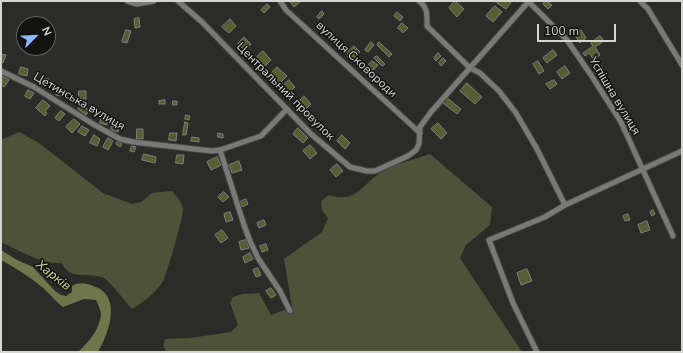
<!DOCTYPE html>
<html>
<head>
<meta charset="utf-8">
<style>
  body { margin:0 }
  #map { position:relative; width:683px; height:353px; overflow:hidden; background:#2b2b28; font-family:"Nunito Sans",sans-serif }
  canvas { display:block }
  .frame { position:absolute; inset:0; border:2px solid #d5d6d4; pointer-events:none }
  .north { position:absolute; left:16px; top:16px; width:40px; height:40px; box-sizing:border-box; background:#131312; border:1px solid #616160; border-radius:50%; rotate:66deg; font-size:11px; font-weight:700; line-height:16px; text-align:center; color:#d5d6d4 }
  .north::after { content:''; display:block; margin:auto; width:14px; height:18px; background:#90b8fd; clip-path:polygon(50% 0,100% 100%,50% 72%,0 100%) }
  .scale { position:absolute; left:537px; top:24px; width:79px; height:18px; box-sizing:border-box; border:2px solid #d5d6d4; border-top:0; padding-left:5px; font-size:12px; line-height:14px; white-space:nowrap; color:#d5d6d4; -webkit-text-stroke:3px #131312; paint-order:stroke }
</style>
</head>
<body>
<div id="map">
<canvas width="683" height="353"></canvas>
<div class="frame"></div>
<div class="north">N</div>
<div class="scale">100 m</div>
</div>
<script>
const context = document.querySelector('canvas').getContext('2d');
context.lineJoin = 'round';
function fillPath(path, color) { context.fillStyle = color; context.fill(path, 'evenodd'); }
function trace(path, color, width, dash) { context.strokeStyle = color; context.lineWidth = width; context.lineCap = dash ? 'butt' : 'round'; context.setLineDash(dash || []); context.stroke(path); }
function drawText(font, color, halo, rows, align = 'center') {
  context.font = font + ' "Nunito Sans",sans-serif'; context.lineWidth = 3; context.setLineDash([]); context.textBaseline = 'middle'; context.strokeStyle = halo; context.fillStyle = color; for (const [text, x, y, turn = 0] of rows) {
    context.save(); context.translate(x, y); context.rotate((+turn || 0) * Math.PI / 180); context.textAlign = isNaN(turn) ? turn : align; if (halo) context.strokeText(text, 0, 0); context.fillText(text, 0, 0); context.restore();
  }
}
const green = new Path2D(`
  M19,132L39,143L103,193L132,204L141,202L152,193L172,191C177,197 182,202 183,209C184,215 166,278 162,283C154,294 144,302 132,309C126,302 110,282 104,278C90,271 70,282 62,263C43,265 18,250 1,242V140Z
  M430,154L492,207L490,225L466,245L460,258L522,352H169L166,351L163,346L165,339L190,338L231,332L238,325L230,303L233,297L243,294L259,293L271,315L292,307L284,259L322,232L328,218L322,210L321,201L329,195C357,205 365,180 385,170C399,163 415,159 430,154Z`);
const water = new Path2D(`
  M1,250L17,260L33,267L55,291L61,295L66,296L72,292V286C79,282 86,283 93,286C123,295 109,333 98,352H78C89,342 99,330 101,315C101,311 98,304 96,300L84,299L63,307C55,301 50,294 43,288C30,277 16,268 1,260Z`);
const building = new Path2D(`
  M291,1H301L294,7L290,2Z
  M455,1L464,9L457,17L449,8Z
  M499,1H512L506,9L497,3Z
  M546,1L552,5L548,9L543,4Z
  M267,4L270,7L264,13L261,10Z
  M495,6L502,12L493,22L486,16Z
  M322,11L324,14L319,19L317,17Z
  M397,12L403,17L400,21L394,16Z
  M139,18L140,27L135,28L134,19Z
  M230,19L236,26L229,33L222,27Z
  M402,23L408,28L403,33L398,28Z
  M126,30L131,31L127,43L122,42Z
  M581,30L586,38L580,43L574,34Z
  M600,36L604,41L595,47L600,55L594,60L589,53L585,56L583,53L593,46L591,43Z
  M244,37L251,44L245,51L238,44Z
  M371,42L374,45L368,52L365,50Z
  M379,42L392,54L389,57L377,45Z
  M354,46L360,52L353,59L347,53Z
  M553,50L557,55L547,63L543,58Z
  M263,51L271,60L263,68L255,59Z
  M438,53L441,56L436,61L434,58Z
  M1,54L6,55L3,63L1,62Z
  M377,56L385,64L382,66L374,58Z
  M443,58L446,61L441,66L439,63Z
  M372,61L378,65L370,74L365,69Z
  M538,61L544,71L539,74L533,64Z
  M565,66L570,73L562,79L557,72Z
  M21,67L28,69L27,76L19,74Z
  M277,67L287,76L279,84L270,75Z
  M3,76L9,80L4,87L1,85V79Z
  M43,78L49,79L47,86L42,85Z
  M289,80L295,87L289,93L283,86Z
  M554,80L557,84L550,89L546,84Z
  M467,83L482,97L475,104L460,91Z
  M58,89L67,91L65,97L56,95Z
  M28,90L34,93L30,99L25,96Z
  M79,91H86V99H79Z
  M304,96L311,104L305,110L298,103Z
  M447,98L461,109L457,114L443,103Z
  M43,100L50,106L45,111L47,113L45,116L36,108Z
  M165,100V104H159V101Z
  M173,101H177V105H173Z
  M81,105L89,110L86,115L78,109Z
  M61,111L65,114L59,121L55,118Z
  M186,115L190,116L189,120L185,119Z
  M102,116L109,118L107,125L100,123Z
  M74,119L80,124L72,133L66,127Z
  M185,122L188,123L186,135H183Z
  M438,123L447,133L441,139L431,129Z
  M112,124L120,127L118,132L111,130Z
  M82,126L89,130L85,136L78,132Z
  M298,128L308,138L303,143L293,134Z
  M137,129H143V139H137Z
  M170,133H177L176,141L169,140Z
  M218,133L223,134V138L218,137Z
  M94,135L100,139L97,146L90,143Z
  M342,135L350,143L345,149L337,141Z
  M192,137L199,138V142L191,141Z
  M108,138L113,141L108,150L103,147Z
  M118,141L122,144L120,147L116,144Z
  M310,145L317,153L310,159L303,151Z
  M132,146L136,147L134,152L130,151Z
  M144,154L156,157L155,163L142,160Z
  M177,155H184L183,164L176,163Z
  M217,157L221,165L211,170L207,162Z
  M239,161L242,170L232,173L229,165Z
  M337,164L343,171L336,177L330,170Z
  M224,192L229,197L223,202L218,197Z
  M246,199L248,204L242,207L240,202Z
  M653,210L655,214L652,216L650,212Z
  M230,212L233,220L226,222L224,214Z
  M628,214L630,220L625,221L623,216Z
  M264,220L266,225L259,228L257,223Z
  M647,221L650,230L641,233L638,225Z
  M222,230L228,238L221,243L215,235Z
  M246,240L249,248L241,250L239,242Z
  M266,244L268,250L262,252L260,246Z
  M250,253L253,259L245,263L243,257Z
  M258,268L261,275L256,277L253,270Z
  M527,269L532,281L521,285L517,273Z
  M271,288L276,295L271,298L266,291Z`);
const street = new Path2D(`
  M127,1L137,4L154,1
  M178,1L202,22L311,134L350,167L367,171H375L408,156L416,150L419,144L420,127L431,112L529,1
  M280,1L286,10L420,133
  M419,1C428,7 427,16 427,26L470,68L480,73L499,91L516,113L537,149L565,205
  M528,1L567,40L591,75L621,122L673,236
  M640,1L648,9L682,65
  M1,71L34,87L93,124L120,139L133,142L212,151L220,150L261,136L287,109
  M220,150L244,225L250,241L258,258L280,291L290,311
  M537,352L513,303L489,240L545,217L565,205L682,151`);
const streetNames = [
  ["вулиця Сковороди",356,60,43],
  ["Центральний провулок",285,92,45],
  ["Успішна вулиця",614,96,59],
  ["Цетинська вулиця",79,102,30]
];
const waterNames = [
  ["Харків",53,276,38]
];
fillPath(green, '#4e5238');
fillPath(water, '#6f764b');
fillPath(building, '#585e33');
trace(building, '#7e7f7c', 1);
trace(street, '#454644', 7);
trace(street, '#797a76', 5);
drawText('12px', '#d5d6d4', '#131312', streetNames);
drawText('italic 13px', '#d2dd96', '#131312', waterNames);
</script>
</body>
</html>
